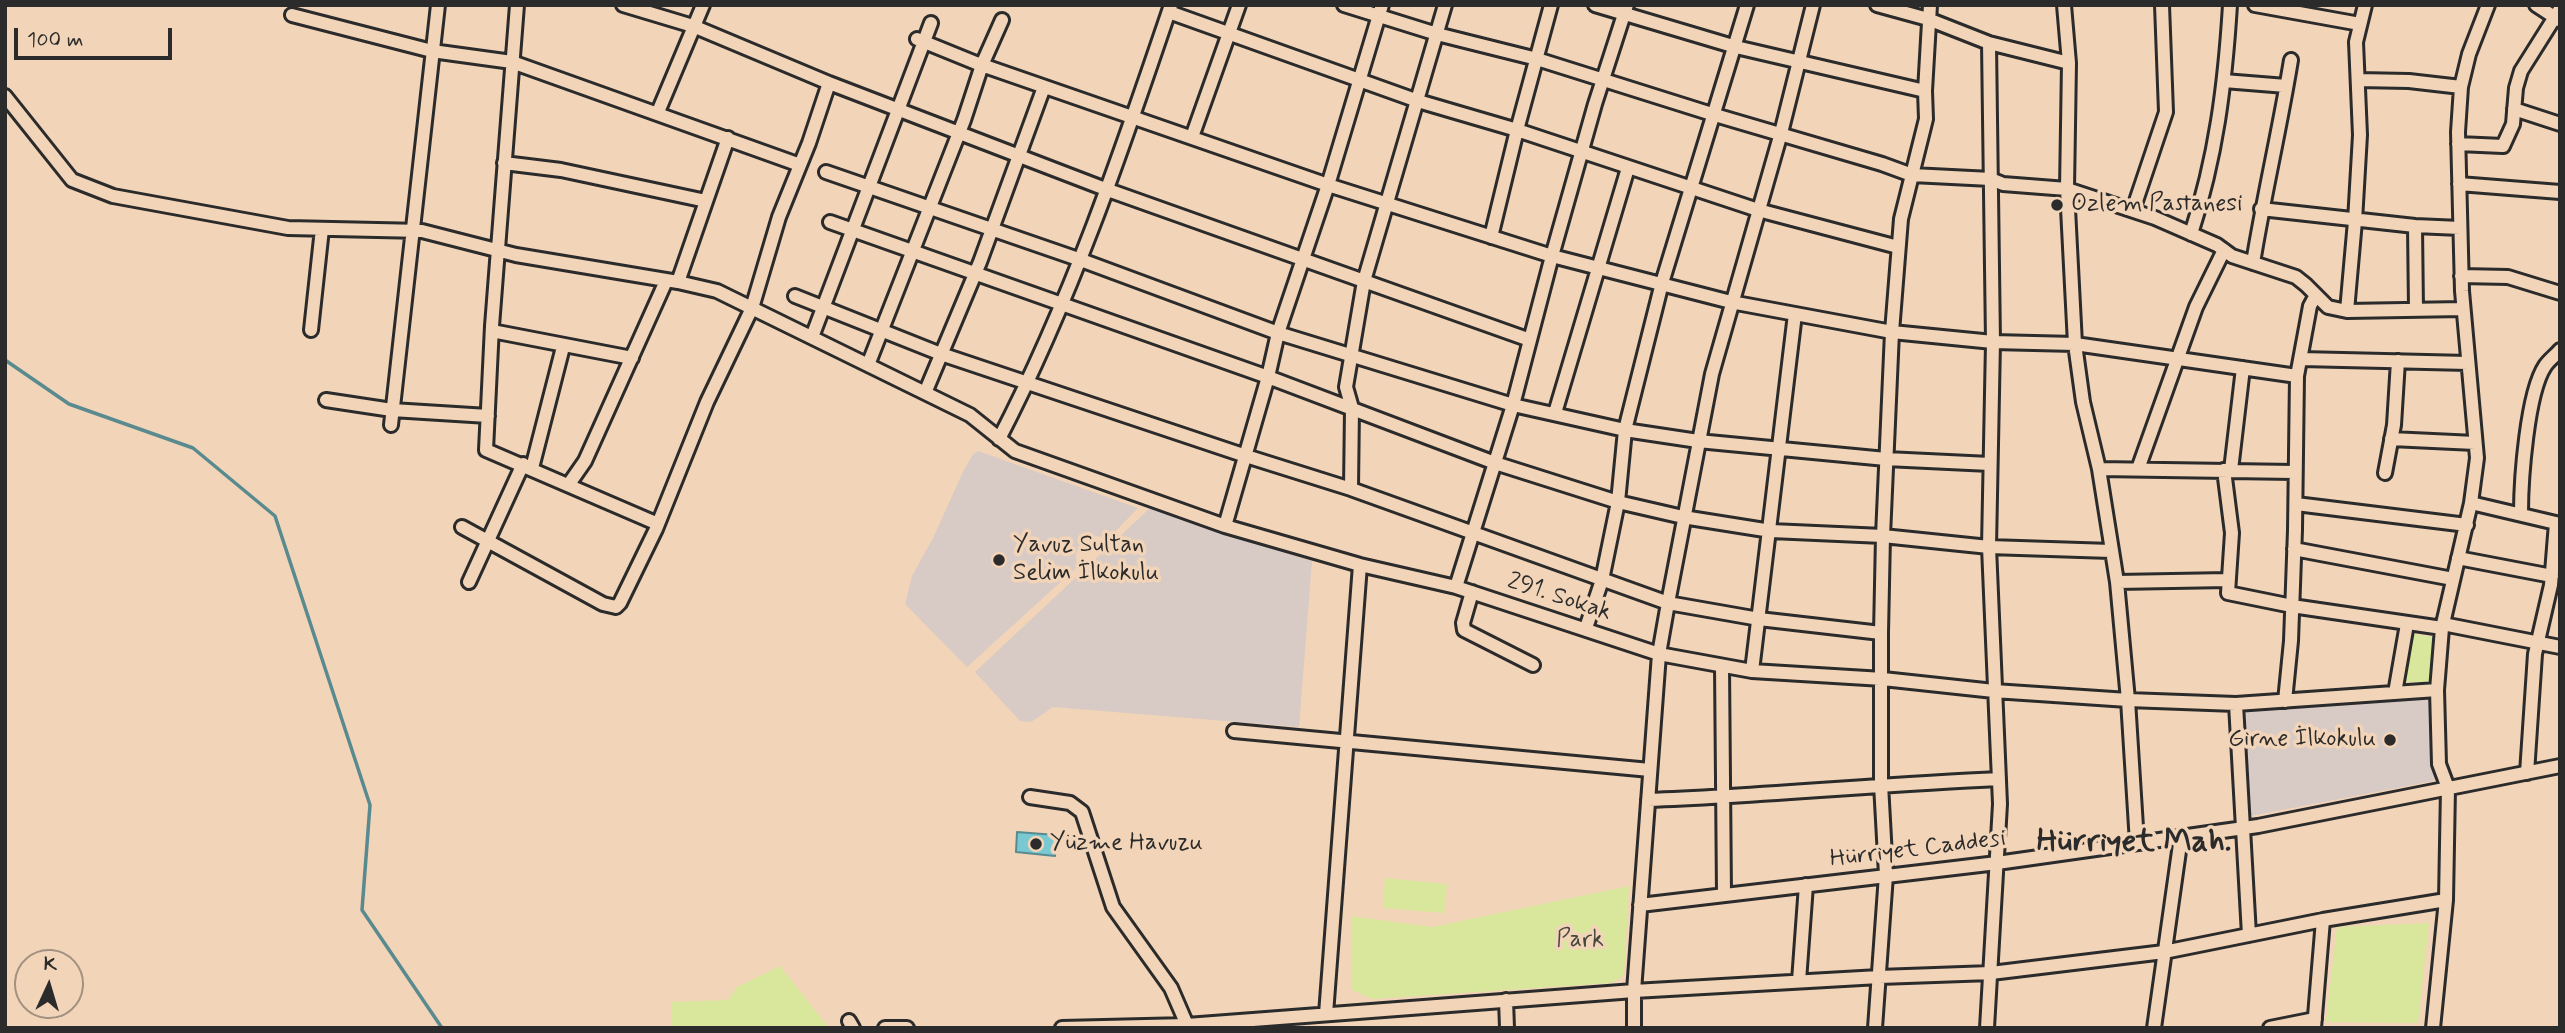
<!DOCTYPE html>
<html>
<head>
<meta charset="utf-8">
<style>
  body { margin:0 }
  #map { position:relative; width:2565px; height:1033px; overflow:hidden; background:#f2d4b8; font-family:Mynerve,sans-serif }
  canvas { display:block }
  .frame { position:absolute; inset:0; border:7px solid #2b2b2b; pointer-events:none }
  .north { position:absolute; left:14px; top:949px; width:70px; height:70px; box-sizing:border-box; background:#f2d4b8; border:2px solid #a29080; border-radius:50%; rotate:4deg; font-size:19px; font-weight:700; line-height:28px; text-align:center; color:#2b2b2b }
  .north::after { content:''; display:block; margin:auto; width:24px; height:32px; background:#2b2b2b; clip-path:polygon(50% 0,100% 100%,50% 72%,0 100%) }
  .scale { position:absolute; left:14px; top:28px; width:158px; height:32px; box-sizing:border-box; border:4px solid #2b2b2b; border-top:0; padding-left:9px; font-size:21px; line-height:24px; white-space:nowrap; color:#2b2b2b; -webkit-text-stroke:5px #f2d4b8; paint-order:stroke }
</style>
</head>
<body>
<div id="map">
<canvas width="2565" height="1033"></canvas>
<div class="frame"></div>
<div class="north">K</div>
<div class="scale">100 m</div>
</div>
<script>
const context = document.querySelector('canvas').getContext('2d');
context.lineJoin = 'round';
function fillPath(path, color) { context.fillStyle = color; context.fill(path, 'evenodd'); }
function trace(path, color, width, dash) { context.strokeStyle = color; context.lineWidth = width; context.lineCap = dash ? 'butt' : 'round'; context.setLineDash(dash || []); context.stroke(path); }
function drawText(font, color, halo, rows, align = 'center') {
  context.font = font + ' Mynerve,sans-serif'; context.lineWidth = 7; context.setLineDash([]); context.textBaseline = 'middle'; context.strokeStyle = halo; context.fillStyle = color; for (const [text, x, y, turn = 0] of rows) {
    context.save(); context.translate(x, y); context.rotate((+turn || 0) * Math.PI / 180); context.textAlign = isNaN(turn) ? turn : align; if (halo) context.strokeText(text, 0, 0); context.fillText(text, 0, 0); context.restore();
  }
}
const built = new Path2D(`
  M978,451L1138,508L1109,538L1096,536L1076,553L1077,567L967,667L905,604L912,576L933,538L963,472L973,454Z
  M1150,508L1312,561L1299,727L1053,707L1031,722L1020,721L975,672Z
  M2432,692L2434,781L2245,817L2239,709Z`);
const green = new Path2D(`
  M2413,634L2432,637V682H2403Z
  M1385,878L1447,884L1444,913L1383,908Z
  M1629,886L1624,975L1612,983L1372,999L1352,990L1351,916L1432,927Z
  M2429,923L2418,1023L2326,1022L2337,927Z
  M780,966L829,1028H671V1002L728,1000L737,987Z`);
const water = new Path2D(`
  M1017,832L1056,835L1055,856L1016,852Z`);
const stream = new Path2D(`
  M5,360L69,404L193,448L275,516L370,805L362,910L442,1028`);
const minor = new Path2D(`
  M517,5L492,326L486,450L658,524
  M623,5L693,26L829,83L1108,190L1530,340
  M1344,5L1437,34L1537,59L1715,115L1882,164L1912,175L1991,179L2003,184L2067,189L2155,218L2217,245L2232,256L2296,277L2306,285L2328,307L2347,311L2463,309
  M1595,5L1736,47L1925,91
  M1877,5L1928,19L1989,43L2069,63
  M2064,5L2069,63L2067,189L2075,344L2083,402L2099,469L2117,582L2128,700L2137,843
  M2255,5L2360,24
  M2536,5L2559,20
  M1169,12L1418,101L1517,130L1758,210L1898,247
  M292,15L432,51L512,62L800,165
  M917,39L976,63L1328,185L1552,256L1731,302L1892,332L1993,342L2075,344L2297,376
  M2358,80L2409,81L2461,87
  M2224,81L2286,86
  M5,96L72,180L113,196L288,228L422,231L516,255L678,282L717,291L970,415L1015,451L1225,526L1360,565L1456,587L1659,654L1752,671L1883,679L1994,691L2128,700L2236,704L2437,690
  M2514,109L2560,124
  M658,112L703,5
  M1192,137L1239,5
  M2458,144L2503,146L2513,124L2516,88L2521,71L2560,9
  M504,163L561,170L706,201
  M826,172L1081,260L1278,333L1513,405L1625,430L1698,441L1886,459L1990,464
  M2459,184L2560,192
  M2261,209L2415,226L2460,228
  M2133,210L2166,112L2162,5
  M830,222L1268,377L1495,463L1618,502L1683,517L1771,531L1883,536L1989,547L2111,551
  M2415,226L2416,310
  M2191,234C2216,157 2225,86 2230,5
  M1491,237L1517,130L1551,5
  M2253,263C2264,195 2280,128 2291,60
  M2461,276L2508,277L2560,293
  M678,282L728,138
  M795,296L941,354L1246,456L1351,489L1668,603L1759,619L1881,633
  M2347,311L2355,221L2360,135L2356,42L2365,5
  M311,330L322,229
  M492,331L632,358
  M812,337L931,23
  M2301,359L2468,363
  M868,365L964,120L982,65L1002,20
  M925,393L980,262L1044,87
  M326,400L392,410L488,416
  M1555,413L1628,168
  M391,425L438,5
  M999,439C1071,300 1121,153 1171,5
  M2391,439L2475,443
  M532,468L563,347
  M2099,469L2294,472
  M2138,469L2196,307L2224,250
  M2224,470L2232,533L2228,593L2292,606L2442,628
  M2231,470L2243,368
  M2385,473L2394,425L2398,361
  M569,484L585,461L666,281
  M1351,489L1352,408L1346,387L1364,281L1445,5
  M2471,503L2560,524
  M2296,504L2467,525
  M2521,513C2521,480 2527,393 2545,366C2549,360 2555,356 2560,350
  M1225,526L1268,377L1278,333L1328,185L1382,5
  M462,527L603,604L616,607L620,603L656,529L707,402L752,308L779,217L809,143L829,83
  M2294,549L2453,579
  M2458,558L2552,576
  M469,582L523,464
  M2117,582L2228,580
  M1456,587L1513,405L1552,256L1595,104L1627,5
  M1472,592L1463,623L1464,630L1533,665
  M2443,624L2560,647
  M1586,628L1602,580L1618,502L1625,430L1662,283L1747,5
  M1722,666L1724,894
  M1752,671L1795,314
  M2395,693L2407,624
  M2285,701L2291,641L2295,530L2297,376L2310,306L2316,295
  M2236,704L2249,935
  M1234,731L1650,770
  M2527,773L2535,654L2551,585L2556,523
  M1030,797L1070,803L1082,812L1113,907L1171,988L1187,1025
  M1648,800C1765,796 1882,784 1999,779
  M1640,905L1997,863L2258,826L2560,766
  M1799,981L1806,885
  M1506,1000L1507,1028
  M1326,1014L1360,565
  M849,1021L853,1028
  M885,1028H907
  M1062,1028L1187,1025L1634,991L1879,977L1991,973L2164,952L2323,920L2446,900
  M1634,1028V991L1659,654L1668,603L1712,374L1781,133L1813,5
  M1875,1028L1886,875L1881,784V633L1883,536L1892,332L1901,219L1926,119L1925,91L1930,5
  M1987,1028L2000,804L1989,547L1993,342L1989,43
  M2154,1028L2181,837
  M2270,1028L2315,1019
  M2314,1028L2323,920
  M2433,1028L2446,900L2448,788L2439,764L2437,690L2442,628L2471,503L2477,458L2462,291L2458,132L2461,87L2469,54L2488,5`);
const markers = [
  [2057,205,7,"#2b2b2b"],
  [999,560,7,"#2b2b2b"],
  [2390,740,7,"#2b2b2b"],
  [1036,844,7,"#2b2b2b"]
];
const poiNames = [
  ["Ozlem Pastanesi",2071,205],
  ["Yavuz Sultan",1013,546],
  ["Selim İlkokulu",1013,574],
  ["Girne İlkokulu",2376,740,"right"],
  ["Yüzme Havuzu",1050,844]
];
const streetNames = [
  ["291. Sokak",1559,598,18],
  ["Hürriyet Caddesi",1918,850,-7]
];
const parkNames = [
  ["Park",1580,941]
];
const districtNames = [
  ["Hürriyet Mah.",2134,843]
];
fillPath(built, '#d8cac4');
fillPath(green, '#d8e79b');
fillPath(water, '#78c9d1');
trace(water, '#598a8f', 2);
trace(stream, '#598a8f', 3.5);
trace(minor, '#2b2b2b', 18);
trace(minor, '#f2d4b8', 12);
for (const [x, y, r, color] of markers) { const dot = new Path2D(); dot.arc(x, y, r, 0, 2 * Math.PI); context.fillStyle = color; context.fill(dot); trace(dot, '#f2d4b8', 2.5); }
drawText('24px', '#2b2b2b', '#f2d4b8', poiNames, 'left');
drawText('24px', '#2b2b2b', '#f2d4b8', streetNames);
drawText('24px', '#45473c', '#f2d4b8', parkNames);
drawText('bold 32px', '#2b2b2b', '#f2d4b8', districtNames);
</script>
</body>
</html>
